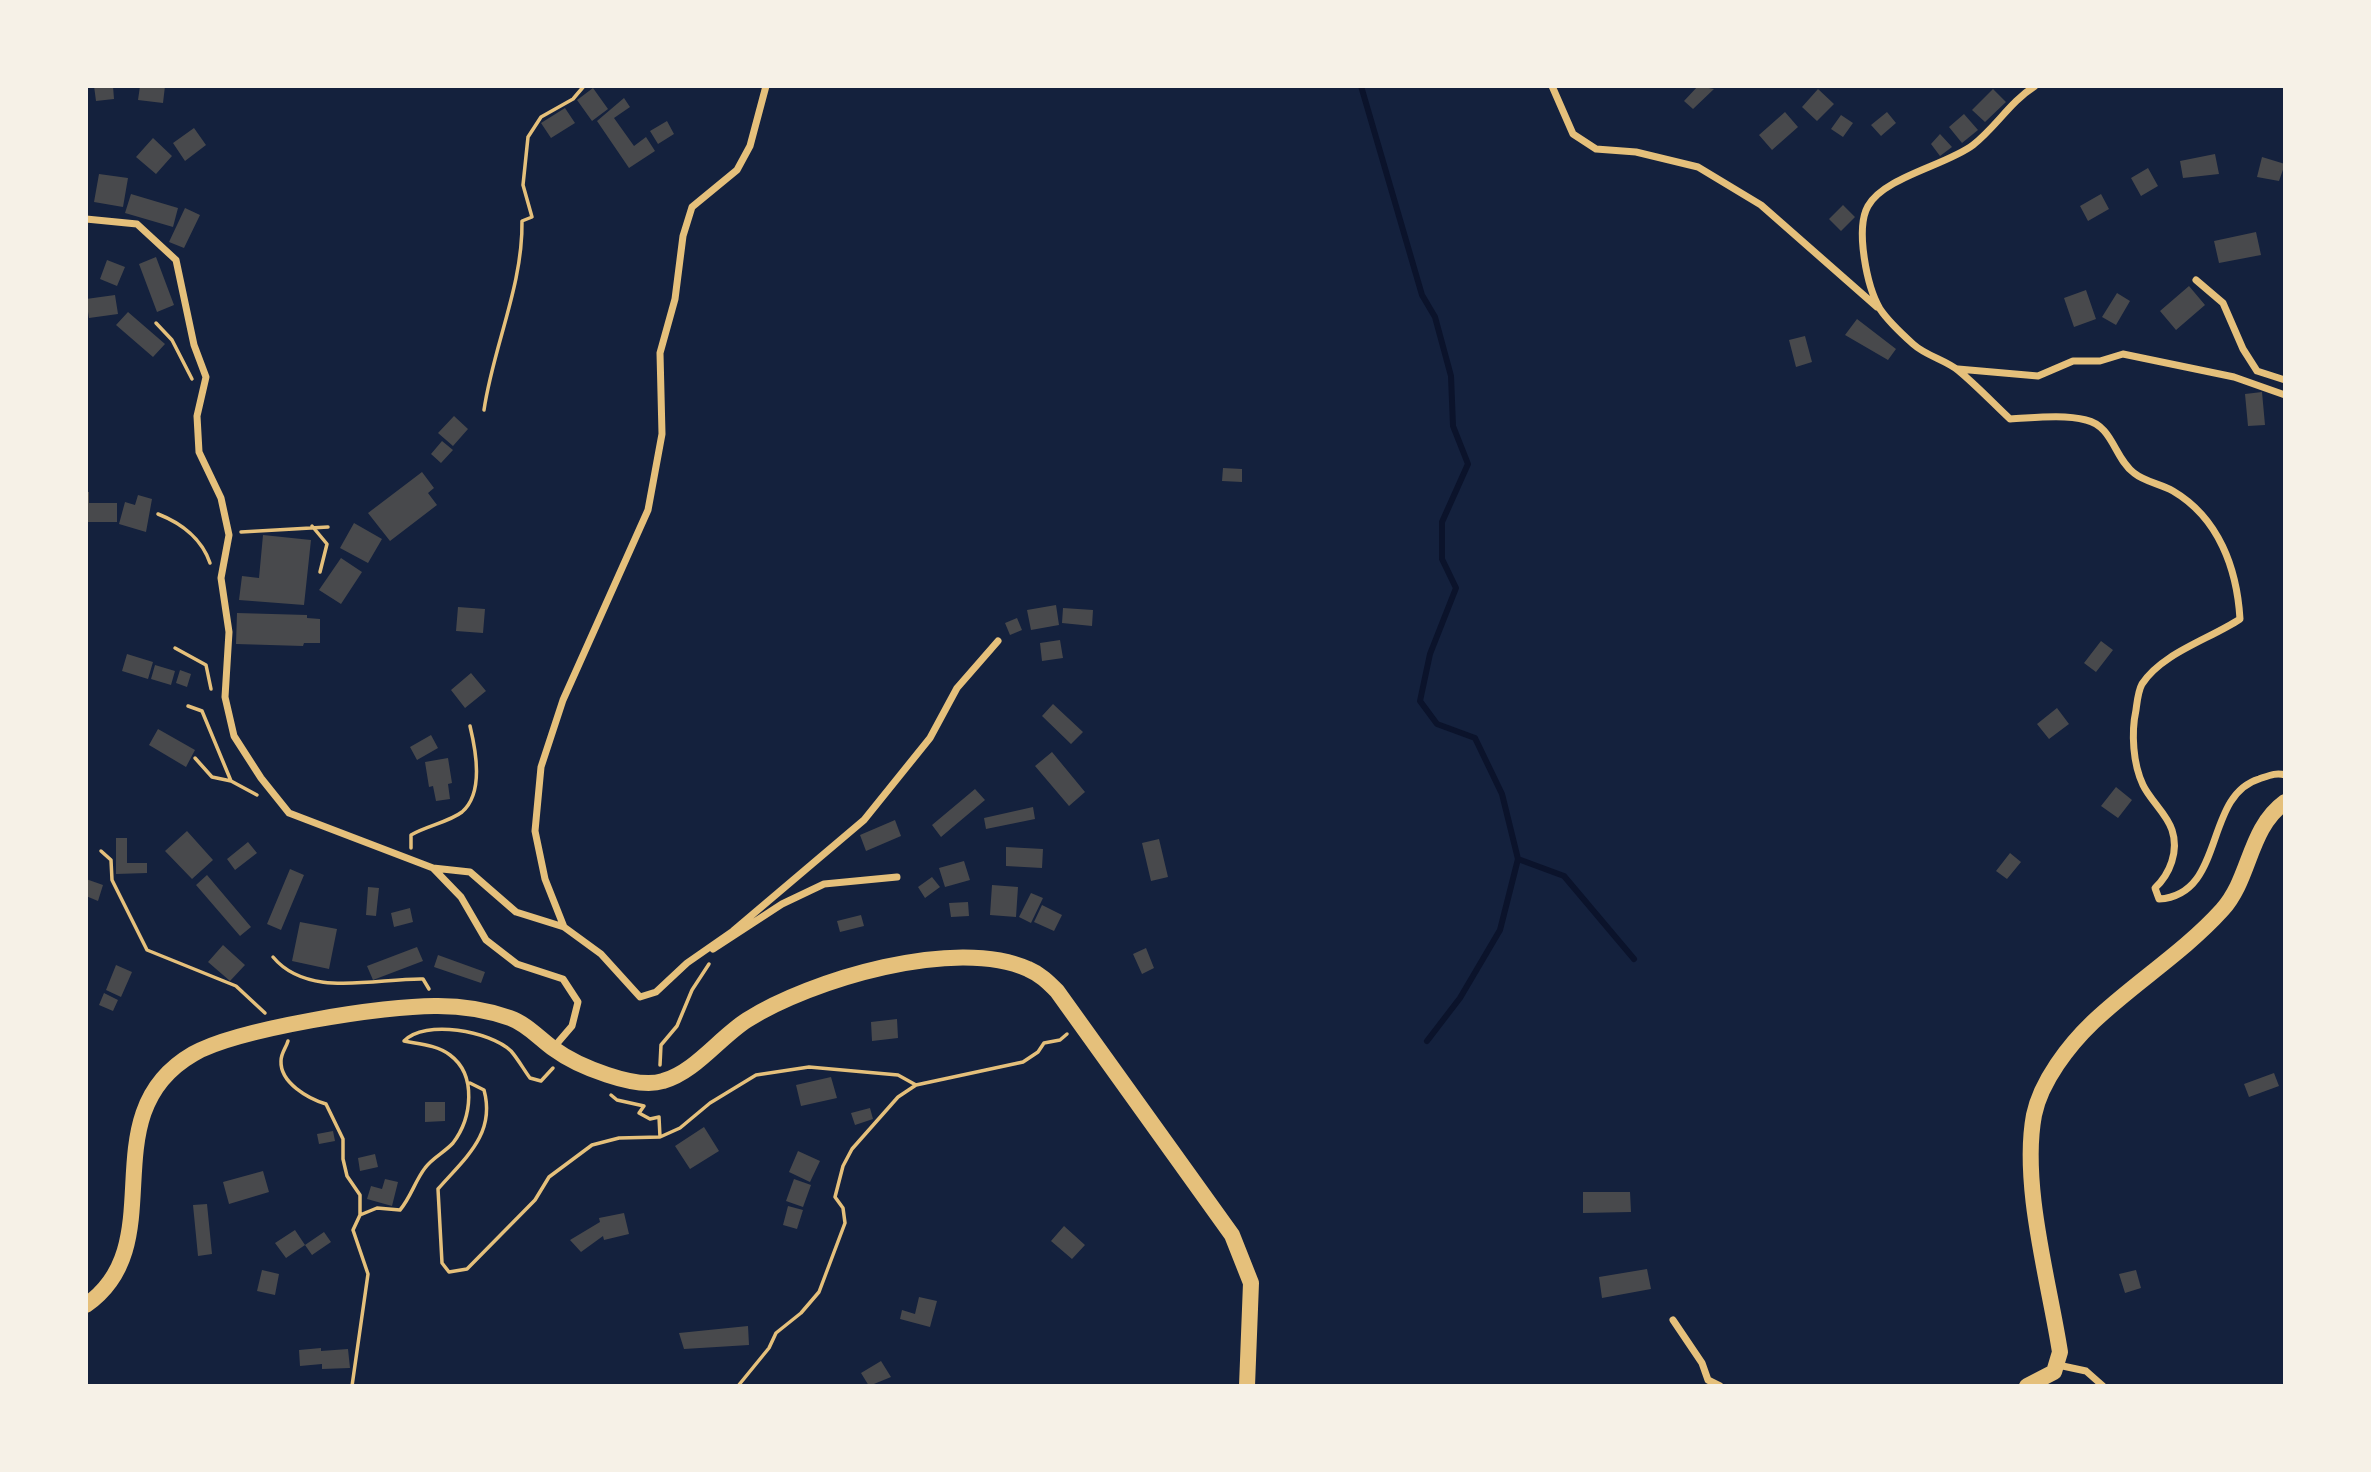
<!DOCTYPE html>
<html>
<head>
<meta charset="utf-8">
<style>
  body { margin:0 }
  #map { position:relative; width:2371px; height:1472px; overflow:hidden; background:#14213d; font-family:Inter,sans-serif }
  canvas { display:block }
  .frame { position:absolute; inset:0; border:88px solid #f6f1e7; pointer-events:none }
</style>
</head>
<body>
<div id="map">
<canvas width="2371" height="1472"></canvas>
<div class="frame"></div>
</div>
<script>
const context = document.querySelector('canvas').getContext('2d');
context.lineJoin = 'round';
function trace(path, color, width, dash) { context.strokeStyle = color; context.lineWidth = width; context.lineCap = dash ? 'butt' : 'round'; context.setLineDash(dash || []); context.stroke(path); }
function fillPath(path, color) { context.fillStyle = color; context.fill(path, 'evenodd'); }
const stream = new Path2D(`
  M1361,86L1422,295L1435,317L1451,376L1453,426L1468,464L1442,522V559L1456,588L1430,654L1420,701L1437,724L1475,738L1502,794L1518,859L1500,930L1460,998L1427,1041
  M1518,859L1564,876L1634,959`);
const building = new Path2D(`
  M94,86H113L114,99L96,101Z
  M140,86H165L163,103L138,100Z
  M1698,86L1714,89L1693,109L1684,101Z
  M593,88L608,109L592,121L577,100Z
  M1818,89L1834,104L1817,121L1802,107Z
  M1993,89L2006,102L1985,122L1972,110Z
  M624,98L630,107L614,118L634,146L646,137L655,151L629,168L597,121Z
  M565,108L575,123L551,138L541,123Z
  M1785,112L1798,127L1772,150L1759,135Z
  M1887,112L1896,123L1881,136L1871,125Z
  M1964,114L1978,130L1962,143L1949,127Z
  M1841,115L1853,123L1843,137L1831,129Z
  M667,121L674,134L658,144L650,131Z
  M194,128L206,145L185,161L173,143Z
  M1940,134L1952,147L1940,156L1931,144Z
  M153,138L172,156L156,174L136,157Z
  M2215,154L2219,174L2183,178L2180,161Z
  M2262,157L2285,164L2279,181L2257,177Z
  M2148,168L2158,186L2141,196L2131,178Z
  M99,174L128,178L123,207L94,202Z
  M131,194L178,208L173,227L125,213Z
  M2101,194L2109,209L2088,221L2080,206Z
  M1843,205L1855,217L1841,231L1829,219Z
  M185,208L200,215L184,248L169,242Z
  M2256,232L2261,255L2219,263L2214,241Z
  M156,257L174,305L157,312L139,264Z
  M107,260L125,267L117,286L100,279Z
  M2189,286L2205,305L2176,330L2160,311Z
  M2086,290L2096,319L2074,327L2064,298Z
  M2117,293L2130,301L2116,325L2102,317Z
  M115,295L118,314L89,318L86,299Z
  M128,312L165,344L153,357L116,325Z
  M1857,319L1896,349L1888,360L1845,335Z
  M1805,336L1812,362L1796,367L1789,340Z
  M2262,392L2265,425L2248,426L2245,394Z
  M454,416L468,429L453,446L438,433Z
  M442,441L453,450L441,463L431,454Z
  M1223,468L1242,469V482L1222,481Z
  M422,472L434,488L428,493L437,505L390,541L368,513Z
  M86,492H89V503H117V522H86Z
  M138,495L152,499L146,532L119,524L125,502L135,505Z
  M354,523L382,539L368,563L340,548Z
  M263,535L311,540L304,605L239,600L242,576L259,578Z
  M341,558L362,572L341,604L319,590Z
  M1056,605L1059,625L1031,630L1027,610Z
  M458,607L485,609L483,633L456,631Z
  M1063,608L1093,610L1092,626L1062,623Z
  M237,613L307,615V618L320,619V643H304L303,646L236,644Z
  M1017,618L1022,630L1010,635L1005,623Z
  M1060,640L1063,658L1042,661L1040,643Z
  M2101,641L2113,650L2096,672L2084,663Z
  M127,654L153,662L148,679L122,671Z
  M155,665L175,671L171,685L151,679Z
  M180,670L191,674L187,687L176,683Z
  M471,673L486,691L465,708L451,690Z
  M1053,704L1083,732L1071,744L1042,716Z
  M2057,708L2069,724L2049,739L2037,724Z
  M158,729L195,750L186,767L149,745Z
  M431,735L438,748L417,760L410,747Z
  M1052,752L1085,792L1069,806L1035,766Z
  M448,758L452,783L448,784L450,799L436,801L433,786L429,787L425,762Z
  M2116,787L2132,800L2118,818L2101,806Z
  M975,789L985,800L941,837L932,825Z
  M1033,807L1035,819L986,829L984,818Z
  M895,820L901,836L866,851L860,835Z
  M187,831L213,860L192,879L165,851Z
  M116,838H127V863H147V873L116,874Z
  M1159,839L1168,877L1151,881L1142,843Z
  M248,842L257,853L235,870L227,859Z
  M1006,847L1043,849L1042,868L1006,866Z
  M2010,853L2021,862L2007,879L1996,871Z
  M964,861L970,880L945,887L939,868Z
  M290,869L304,875L281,930L267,924Z
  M207,875L251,927L240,936L196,885Z
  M932,877L940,887L925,898L918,887Z
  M86,879L103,885L98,901L86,896Z
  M992,885L1018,887L1016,917L990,915Z
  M368,887L379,888L376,916L366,915Z
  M1031,893L1043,898L1031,923L1019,917Z
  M968,902L969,916L951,917L949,903Z
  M1042,905L1062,915L1054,931L1034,922Z
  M410,908L413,922L394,927L391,913Z
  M861,915L864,926L840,932L837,921Z
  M300,922L337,929L329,969L292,961Z
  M223,945L245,965L230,981L208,962Z
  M417,947L423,961L373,980L367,966Z
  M1146,948L1154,968L1142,974L1133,954Z
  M438,955L485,972L481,983L434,967Z
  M116,965L132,972L121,997L106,990Z
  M104,993L118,1000L113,1011L99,1005Z
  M897,1019L898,1038L872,1041L871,1022Z
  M2274,1073L2279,1086L2249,1097L2244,1084Z
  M831,1077L837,1098L801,1106L796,1085Z
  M425,1102H445V1121L425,1122Z
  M870,1108L873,1119L855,1125L851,1113Z
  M704,1127L719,1151L690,1169L675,1146Z
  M333,1131L335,1141L319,1144L317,1134Z
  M798,1151L820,1161L810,1182L789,1172Z
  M375,1154L378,1167L360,1171L358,1158Z
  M263,1171L269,1192L229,1204L223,1182Z
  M385,1179L398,1182L392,1206L367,1199L371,1186L382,1189Z
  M794,1179L811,1185L803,1207L786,1201Z
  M1583,1192H1630L1631,1212L1583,1213Z
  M207,1204L212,1254L198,1256L193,1205Z
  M788,1206L803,1210L797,1229L783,1225Z
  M624,1213L629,1234L604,1240L603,1236L581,1252L570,1240L600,1222L599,1218Z
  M1064,1226L1085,1245L1072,1259L1051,1241Z
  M295,1230L305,1245L286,1258L275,1243Z
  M324,1232L331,1242L312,1255L305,1245Z
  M1647,1269L1651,1289L1602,1298L1599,1277Z
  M262,1270L279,1274L275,1295L257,1291Z
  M2136,1270L2141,1288L2125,1293L2119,1274Z
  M919,1297L937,1301L930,1327L900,1319L902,1310L915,1314Z
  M748,1326L749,1345L684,1349L679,1333Z
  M321,1348V1351L348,1349L350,1368L322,1369V1364L300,1366L299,1350Z
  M881,1361L891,1377L869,1386L861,1373Z`);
const path = new Path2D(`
  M156,323L172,340L192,379
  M484,410C493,347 523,286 522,221L532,217L523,185L528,137L541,117L573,99L584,86
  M158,514C181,523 202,539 210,563
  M312,526L327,544L320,572
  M241,532L328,527
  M175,648L206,665L211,689
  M188,706L202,711L231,781
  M195,758L212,777L231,781L257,795
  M411,848V835C426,826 449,822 462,812C484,793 476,751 470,726
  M101,851L111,860L112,880L147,950L236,986L265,1013
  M273,957C308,999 376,978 423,979L429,989
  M288,1041C286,1048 281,1053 281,1061C280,1083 309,1099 326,1104L343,1139V1159L347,1176L360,1195V1215
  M660,1065L661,1045L677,1026L692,990L709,964
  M470,1083L484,1090C496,1134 465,1158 438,1189L442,1263L449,1272L467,1269L535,1200L549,1177L592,1145L619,1138L660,1137L680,1128L710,1103L756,1075L809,1067L898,1075L916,1085
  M611,1095L617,1100L644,1106L639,1113L650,1119L659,1117L660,1137
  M352,1386L368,1274L353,1230L360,1215L377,1208L400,1210C411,1197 415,1181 425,1168C432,1158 445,1152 453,1143C472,1118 477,1075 450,1055C437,1045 419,1044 404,1041C425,1019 490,1031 511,1051C518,1059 524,1070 530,1078L541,1081L553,1068
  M738,1386L769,1348L776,1333L801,1313L819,1292L845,1223L843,1208L835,1197L843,1166L852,1149L898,1097L916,1085L1023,1062L1038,1052L1044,1043L1060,1040L1067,1034`);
const minor = new Path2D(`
  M1552,86L1573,134L1596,149L1636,152L1698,167L1761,205L1877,307
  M2035,86C2010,102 1996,127 1973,145C1947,165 1884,177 1868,206C1855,229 1867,287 1880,309C1888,321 1903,335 1913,344C1926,356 1946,360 1959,371C1977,386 1993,403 2010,419C2033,418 2063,414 2086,420C2113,426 2114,458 2134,473C2145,482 2161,484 2173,491C2219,518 2237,569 2240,619C2210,639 2162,653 2142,684C2138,691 2137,703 2136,710C2131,733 2133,764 2143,785C2150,800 2167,814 2172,830C2179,851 2170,874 2155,888L2159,899C2226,895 2203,796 2259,779C2268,776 2276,772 2285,775
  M86,219L137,224L176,260L194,345L206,377L197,416L199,452L221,498L229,535L221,578L229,632L225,697L234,736L261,778L289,813L433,868L461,897L486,940L517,964L563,979L578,1002L572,1026L554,1047
  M2196,280L2223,303L2243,349L2257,371L2285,380
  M1958,369L2038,376L2073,361H2100L2123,354L2234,377L2285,395
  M433,868L470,872L516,912L564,927L601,954L640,997L656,992L687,963L733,931L864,820L930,738L957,688L998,641
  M564,927L545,879L535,831L541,767L563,700L648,510L662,434L660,353L675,299L683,236L692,207L737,170L750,146L766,86
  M713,949L782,904L824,884L897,877
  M1673,1320L1702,1363L1708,1380L1720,1386
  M2058,1365L2086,1371L2103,1386`);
const trunk = new Path2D(`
  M86,1305C175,1243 88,1115 193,1054C236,1029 386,1005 438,1006C462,1006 487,1010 510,1018C527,1024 540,1039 554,1049C577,1066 636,1090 663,1081C695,1072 719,1038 747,1020C810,980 956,936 1028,969C1040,974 1048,982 1057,991L1232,1235L1251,1283L1247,1386
  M2027,1386L2054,1372L2060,1352C2049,1281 2021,1185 2034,1115C2041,1081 2069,1045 2093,1022C2134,983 2184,952 2222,910C2251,878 2248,829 2285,802`);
trace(stream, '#0b132b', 6);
fillPath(building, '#48494c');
trace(path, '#e5c07b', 3.5);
trace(minor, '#e5c07b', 7);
trace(trunk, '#e5c07b', 16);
</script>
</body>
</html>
